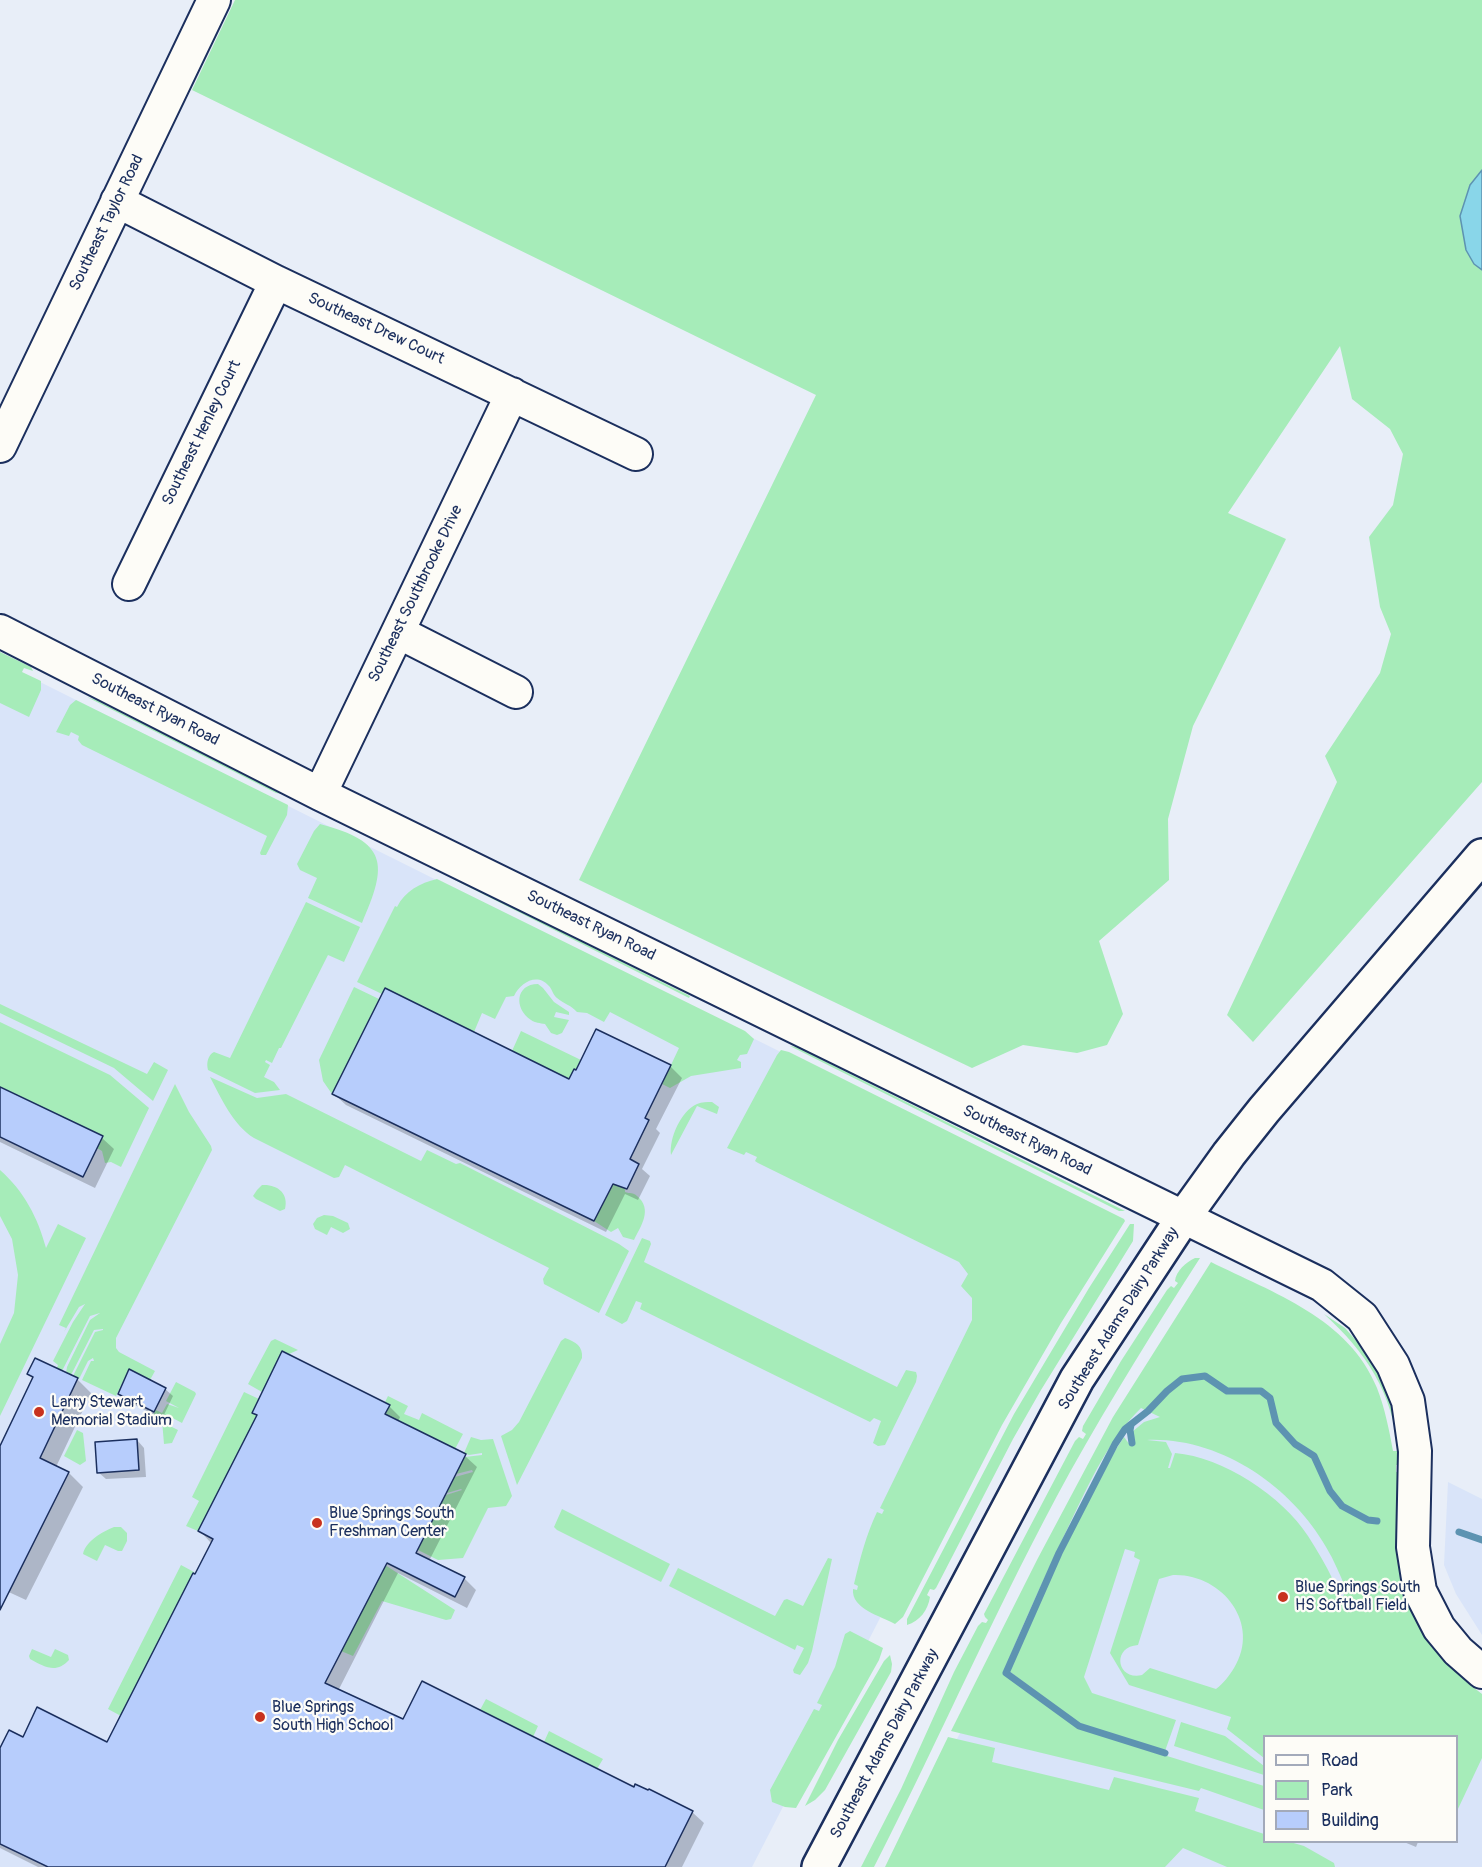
<!DOCTYPE html>
<html>
<head>
<meta charset="utf-8">
<style>
  body { margin:0 }
  #map { position:relative; width:1482px; height:1867px; overflow:hidden; background:#e8eef8; font-family:Pangolin,sans-serif }
  canvas { display:block }
  .legend { position:absolute; left:1263px; top:1735px; width:195px; height:108px; box-sizing:border-box; background:#fdfcf7; border:2px solid #a3aaba; margin:0; padding:8px 10px; list-style:none; font-size:18px; color:#1b2f5e }
  .legend li { display:flex; align-items:center; gap:12px; height:30px }
  .legend b { width:30px; border:2px solid #a3aaba }
</style>
</head>
<body>
<div id="map">
<canvas width="1482" height="1867"></canvas>
<ul class="legend">
<li><b style="height:8px;background:#fdfcf7"></b>Road</li>
<li><b style="height:16px;background:#a6ecb9"></b>Park</li>
<li><b style="height:16px;background:#b7cdfc"></b>Building</li>
</ul>
</div>
<script>
const context = document.querySelector('canvas').getContext('2d');
context.lineJoin = 'round';
function fillPath(path, color) { context.fillStyle = color; context.fill(path, 'evenodd'); }
function trace(path, color, width, dash) { context.strokeStyle = color; context.lineWidth = width; context.lineCap = dash ? 'butt' : 'round'; context.setLineDash(dash || []); context.stroke(path); }
function drawText(font, color, halo, rows, align = 'center') {
  context.font = font + ' Pangolin,sans-serif'; context.lineWidth = 4.5; context.setLineDash([]); context.textBaseline = 'middle'; context.strokeStyle = halo; context.fillStyle = color; for (const [text, x, y, turn = 0] of rows) {
    context.save(); context.translate(x, y); context.rotate((+turn || 0) * Math.PI / 180); context.textAlign = isNaN(turn) ? turn : align; if (halo) context.strokeText(text, 0, 0); context.fillText(text, 0, 0); context.restore();
  }
}
const built = new Path2D(`
  M0,662L1107,1215L969,1445L752,1867H0Z
  M1163,1339L1418,1638L1482,1707V1867H891ZM1264,1736H1456V1842H1264Z
  M1448,1482L1482,1499V1635L1456,1594L1444,1565Z`);
const green = new Path2D(`
  M235,0H1482V170L1470,185L1460,216L1466,250L1474,264L1482,270V782L1253,1042L1227,1015L1337,782L1325,756L1380,673L1391,634L1380,607L1369,537L1393,505L1403,454L1390,429L1352,399L1340,346L1228,513L1286,539L1193,726L1168,819L1169,880L1099,941L1123,1014L1107,1045L1077,1053L1023,1045L972,1068L579,880L816,395L192,90Z
  M0,652L31,667L33,671L24,668L22,672L41,681V690L29,717L0,703Z
  M87,697L96,700L283,794L276,793Z
  M76,700L288,805L287,815L266,855H261L260,853L267,836L82,745L78,740L79,736L71,732L69,736L56,732L70,705Z
  M320,824C388,842 388,864 362,923L308,898L317,878L300,870L297,864L314,831Z
  M451,878L466,884L690,996L689,998Z
  M437,879L745,1031L754,1039L747,1054L740,1055L737,1060L741,1062V1068L691,1076L670,1088L662,1084L679,1048L610,1012L604,1022L587,1013L577,1012C571,1005 564,1004 557,998C553,995 552,989 549,986C537,972 520,983 514,996L506,997L495,1019L482,1013L474,1032L385,988L382,994L357,982L395,906L397,907C405,891 420,883 437,879Z
  M306,902L360,927L344,962L328,955L281,1048H279L272,1063L266,1060L265,1062L270,1065L264,1077L274,1082L280,1090L255,1093L208,1070C206,1063 208,1055 214,1052L230,1058Z
  M538,984L543,988L554,1002L569,1012V1015L556,1012L554,1017L569,1020L562,1033L557,1035L551,1033L545,1024C540,1023 535,1023 531,1020C514,1009 515,984 538,984Z
  M354,987L379,999L332,1094L323,1081L319,1060Z
  M0,1004L147,1074L154,1062L168,1070L153,1101L114,1068L0,1013Z
  M0,1022L110,1075L149,1108L121,1167L111,1162L105,1163L102,1151L97,1148L102,1136L0,1087Z
  M521,1031L581,1060L576,1070L574,1069L569,1079L512,1051Z
  M790,1046L796,1047L1125,1211H1119Z
  M781,1050L789,1052L1124,1219L1125,1221L1061,1323L1002,1425L903,1617L895,1624C881,1616 851,1609 853,1589L857,1590L858,1586L854,1584C860,1559 866,1535 877,1512L882,1514L884,1510L880,1508L972,1320V1298L961,1286L968,1274L959,1262L758,1163L755,1161L757,1157L746,1152L744,1155L727,1148L777,1055Z
  M210,1077L257,1098L286,1094L421,1161L427,1150L456,1164L460,1163L619,1244L629,1251L599,1313L544,1284L543,1279L549,1268L345,1165L339,1177L334,1178L254,1138C233,1125 221,1098 210,1077Z
  M175,1084L189,1112L211,1146L212,1150L116,1338V1348L119,1352L155,1371L150,1380L129,1369L116,1396L82,1380L91,1361H94L93,1358L88,1361L79,1379L73,1376L95,1332L103,1330V1329L94,1330L71,1375L66,1373L67,1367L90,1320L100,1313L90,1316L62,1371L57,1368L58,1365L53,1361L73,1322L85,1304L79,1307L64,1332L66,1328L59,1325Z
  M712,1102L719,1107L717,1114L697,1106L671,1155C669,1138 681,1111 697,1104C702,1102 707,1102 712,1102Z
  M0,1170C24,1191 38,1218 46,1248L58,1224L86,1238L0,1416V1344L14,1313L18,1275L12,1239L0,1216Z
  M614,1183L625,1189V1192C630,1194 633,1192 637,1196C653,1209 641,1226 634,1240L623,1237L618,1228L611,1232L594,1221Z
  M262,1185C277,1184 289,1193 285,1209L280,1211L256,1199L253,1196L257,1190Z
  M324,1215L333,1216L348,1223L350,1229L343,1233L331,1227L327,1235L315,1229L313,1224L317,1218Z
  M1130,1224H1134L1133,1241L1041,1390L1013,1439L936,1588L934,1590L930,1589L927,1595L930,1597C928,1610 920,1621 907,1625V1619L1014,1414L1089,1288Z
  M642,1238L650,1241L651,1244L644,1262L897,1387L906,1370L916,1372L917,1376L916,1382L885,1445L878,1446L873,1443L881,1421L874,1418L870,1422L640,1309L642,1303L636,1301L627,1321L622,1324L605,1315Z
  M1195,1258H1200C1155,1328 1111,1399 1070,1472C999,1601 941,1736 874,1867H861L901,1789L954,1672L978,1626L982,1622L986,1623L988,1620L985,1617L984,1614L1075,1441L1079,1437L1083,1439L1086,1434L1082,1431L1083,1426L1121,1361L1167,1290L1171,1286L1174,1288L1178,1283L1175,1281C1176,1271 1186,1262 1195,1258Z
  M1211,1262C1273,1293 1349,1318 1377,1388C1385,1409 1389,1429 1393,1451H1398C1393,1393 1366,1352 1324,1314L1345,1328L1373,1360L1393,1401L1401,1465H1396V1472L1401,1471L1447,1662L1469,1684L1482,1694V1758L1457,1811L1456,1736H1264V1758L1227,1729L1231,1717L1129,1685L1110,1653L1140,1560L1134,1557L1135,1552L1125,1549L1084,1677L1092,1693L1176,1720L1165,1751L1080,1725L1009,1671L1057,1562L1113,1454L1124,1437L1130,1445L1133,1444L1135,1441L1132,1432L1144,1422L1160,1417L1141,1408C1109,1439 1090,1482 1071,1521C1047,1571 1024,1622 1003,1673L1083,1730L1264,1786V1810L1201,1788L1199,1791L951,1731L1038,1558L1113,1417ZM1147,1440C1220,1437 1291,1486 1326,1547C1334,1560 1340,1575 1346,1589L1341,1602C1338,1595 1336,1587 1333,1580C1326,1565 1317,1550 1308,1536C1282,1496 1223,1457 1175,1453L1170,1468H1168L1172,1454L1166,1442ZM1173,1575C1221,1573 1262,1623 1234,1668C1229,1676 1224,1683 1216,1689L1150,1668L1142,1675C1117,1681 1111,1647 1138,1645L1159,1579Z
  M565,1338C576,1342 583,1346 582,1358L517,1485L501,1436L512,1430L519,1422L561,1341Z
  M275,1339L298,1350L289,1354L262,1392L248,1384L271,1341Z
  M176,1382L195,1392L196,1394L182,1423L167,1415L164,1423L178,1430L172,1443L164,1444L162,1420L153,1415L156,1410L162,1413L167,1404L179,1408L166,1401Z
  M244,1392L259,1399L252,1413L257,1415L198,1531L186,1526L199,1501L192,1497Z
  M388,1396L408,1406L404,1414L419,1420L422,1413L463,1434L455,1449L385,1414L389,1405L385,1402Z
  M77,1430L83,1433L86,1461L80,1465L64,1456Z
  M471,1437L481,1440L493,1439L512,1496L506,1506L488,1508L463,1558L438,1560L418,1550L426,1534L445,1529V1527L427,1531L436,1515L453,1510V1508L437,1512L446,1495L462,1490L461,1489L447,1493L455,1477L473,1472L472,1470L456,1474L465,1457L482,1455V1453L469,1455L464,1453Z
  M562,1509L670,1564L661,1582L557,1530L554,1527Z
  M114,1527H121L127,1533V1541L122,1551H118L105,1545L97,1561L83,1554C86,1541 102,1532 114,1527Z
  M828,1558L832,1559L812,1651L808,1663L800,1675L794,1673L793,1670L804,1648L797,1645L795,1650L669,1586L678,1568L775,1616L784,1600L787,1599L803,1606Z
  M181,1565L194,1572L121,1716L108,1709Z
  M385,1565L455,1610L451,1619L446,1620L382,1601L353,1656L341,1651Z
  M850,1631L883,1648L879,1660L796,1808L785,1807L772,1802L770,1790L814,1709L819,1711L822,1705L817,1703L835,1667L845,1634Z
  M32,1649L51,1657L55,1649L68,1655L69,1660C56,1674 45,1667 30,1659L29,1656Z
  M890,1655L892,1664L891,1672L825,1790L815,1800L805,1806L838,1740L884,1661Z
  M486,1699L538,1726L533,1737L480,1710Z
  M1181,1722L1225,1736L1264,1766V1775L1174,1746Z
  M549,1731L603,1759L597,1769L544,1742Z
  M948,1737L995,1748L992,1762L1109,1790L1114,1777L1199,1798L1195,1811L1264,1834V1842H1290L1304,1846L1334,1863L1335,1867H1227L1183,1848L1165,1867H885Z`);
const water = new Path2D(`
  M1482,170V270L1474,264L1466,250L1460,216L1470,185Z`);
const shadow = new Path2D(`
  M597,1031L670,1066L682,1078L656,1129L660,1133L642,1169L650,1176L638,1200L625,1194L606,1232L346,1105L334,1094L570,1081L577,1072Z
  M0,1089L102,1138L114,1149L95,1188L0,1142Z
  M29,1374L77,1379L91,1393L56,1467L69,1473L83,1487L26,1600L0,1588V1450L34,1379Z
  M165,1389L173,1396L162,1419L127,1401L119,1393Z
  M389,1406L400,1417L398,1422L465,1456L477,1467L429,1561L464,1578L476,1590L467,1608L398,1573L338,1691L404,1721L634,1789L692,1812L704,1823L682,1867H38L0,1848V1751L23,1739L108,1744L196,1576L211,1543L200,1531L258,1417L254,1413Z
  M137,1440L144,1448L146,1477L106,1479L98,1472Z
  M1404,1842H1418L1416,1847Z`);
const stream = new Path2D(`
  M1131,1425L1130,1430L1132,1443
  M1459,1532L1482,1540
  M1165,1753L1079,1726L1006,1673L1059,1553L1115,1444L1125,1429L1148,1411L1167,1391L1182,1379L1205,1376L1227,1391H1261L1270,1398L1276,1423L1295,1444L1314,1456L1330,1491L1342,1506L1368,1520L1377,1521`);
const building = new Path2D(`
  M385,988L569,1079L574,1069L576,1070L596,1029L671,1065L645,1118L649,1120L630,1159L639,1164L627,1189L613,1184L594,1221L332,1094Z
  M0,1087L103,1136L83,1177L0,1137Z
  M282,1351L390,1405L385,1414L466,1454L416,1553L465,1577L455,1597L387,1563L325,1683L403,1719L422,1681L634,1787L635,1784L648,1790L649,1789L693,1811L665,1867H48L0,1844V1748L9,1730L23,1737L37,1707L107,1742L193,1573L195,1574L213,1539L198,1531L257,1415L252,1413Z
  M35,1358L78,1378L40,1458L69,1472L0,1610V1446L33,1377L27,1374Z
  M129,1369L166,1388L154,1412L118,1394Z
  M137,1439L139,1470L97,1473L95,1442Z`);
const minor = new Path2D(`
  M117,201L276,282L636,454
  M0,446L214,0
  M129,584L276,282
  M0,631L320,794L1322,1285L1362,1317L1393,1365L1408,1401L1415,1451L1413,1547L1420,1591L1439,1628L1458,1651L1482,1672
  M398,632L516,692
  M320,794L512,394`);
const major = new Path2D(`
  M819,1867L1077,1379L1183,1218L1229,1154L1264,1110L1482,856`);
const markers = [
  [39,1412,6,"#c8321e"],
  [317,1523,6,"#c8321e"],
  [1283,1597,6,"#c8321e"],
  [260,1717,6,"#c8321e"]
];
const streetNames = [
  ["Southeast Taylor Road",107,223,-64],
  ["Southeast Drew Court",376,329,25],
  ["Southeast Henley Court",202,433,-64],
  ["Southeast Southbrooke Drive",416,594,-64],
  ["Southeast Ryan Road",155,710,27],
  ["Southeast Ryan Road",591,926,26],
  ["Southeast Ryan Road",1027,1141,26],
  ["Southeast Adams Dairy Parkway",1119,1319,-58],
  ["Southeast Adams Dairy Parkway",885,1744,-62]
];
const poiNames = [
  ["Larry Stewart",51,1403],
  ["Memorial Stadium",51,1421],
  ["Blue Springs South",329,1514],
  ["Freshman Center",329,1532],
  ["Blue Springs South",1295,1588],
  ["HS Softball Field",1295,1606],
  ["Blue Springs",272,1708],
  ["South High School",272,1726]
];
fillPath(built, '#d9e4f9');
fillPath(green, '#a6ecb9');
fillPath(water, '#89d6e9');
trace(water, '#5d93b1', 1.5);
fillPath(shadow, '#0003');
trace(stream, '#5d93b1', 7);
fillPath(building, '#b7cdfc');
trace(building, '#1b2f5e', 1.5);
trace(minor, '#1b2f5e', 36);
trace(major, '#1b2f5e', 38);
trace(minor, '#fdfcf7', 32);
trace(major, '#fdfcf7', 33);
for (const [x, y, r, color] of markers) { const dot = new Path2D(); dot.arc(x, y, r, 0, 2 * Math.PI); context.fillStyle = color; context.fill(dot); trace(dot, '#fdfcf7', 2); }
drawText('16px', '#1b2f5e', '#fdfcf7', streetNames);
drawText('16px', '#1b2f5e', '#fdfcf7', poiNames, 'left');
</script>
</body>
</html>
